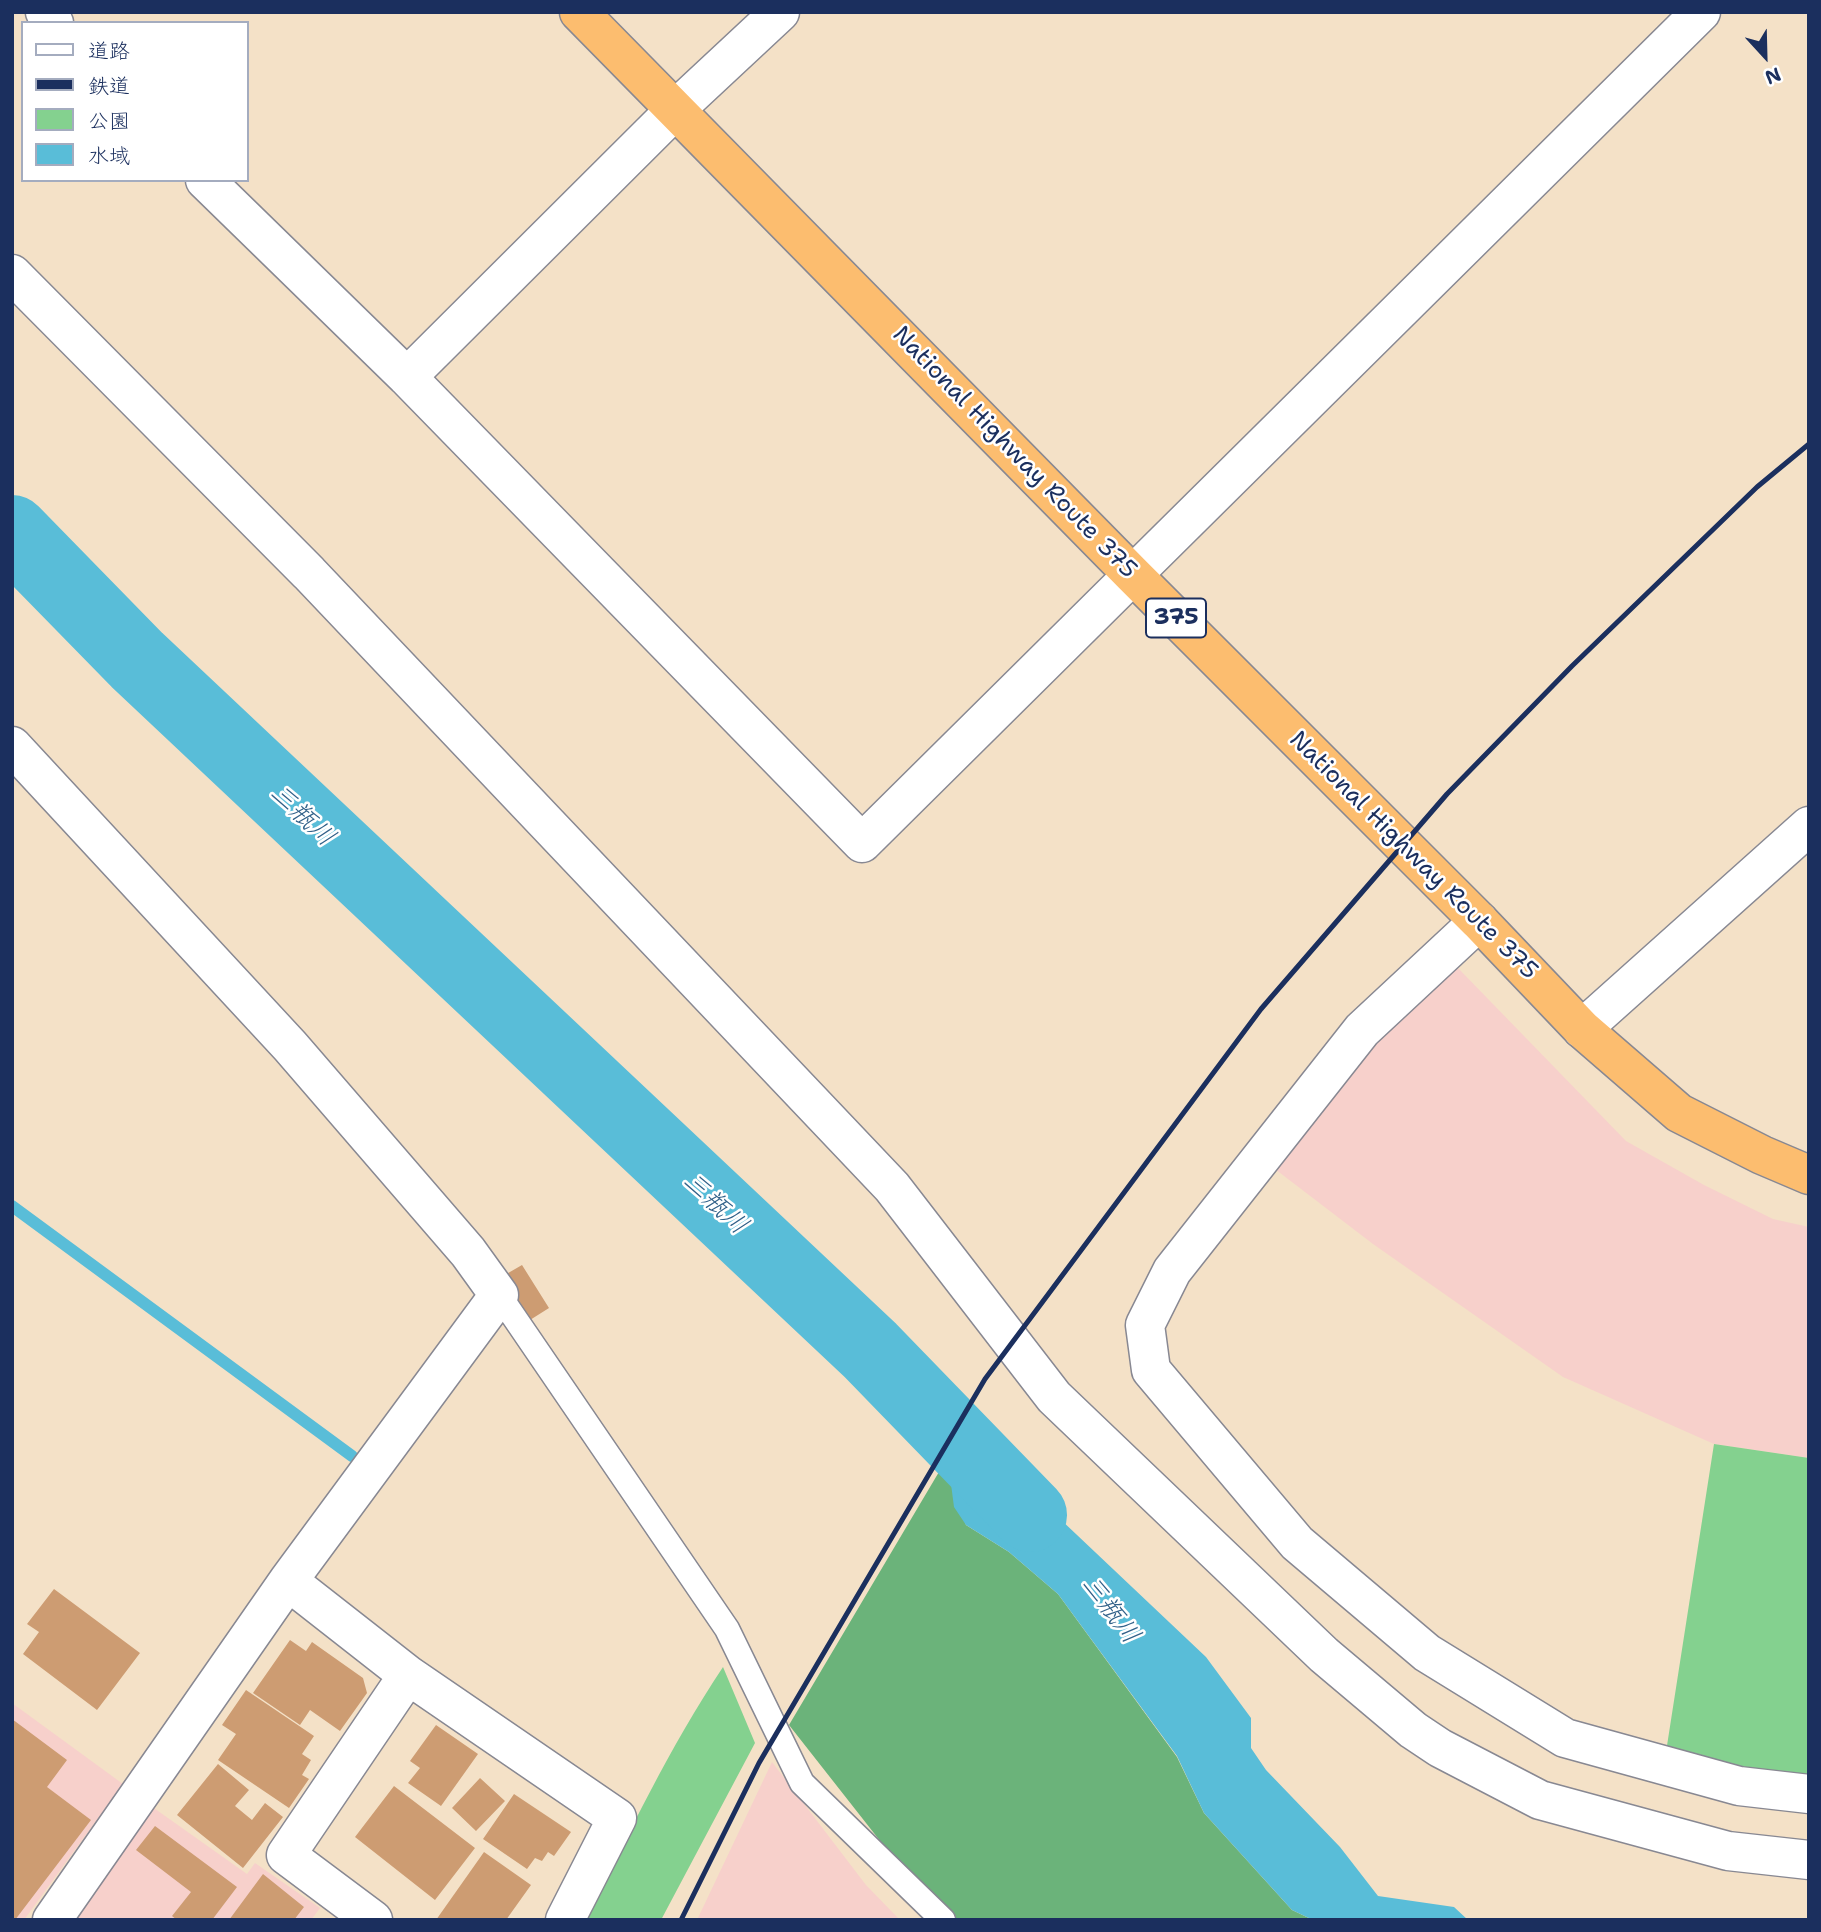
<!DOCTYPE html>
<html>
<head>
<meta charset="utf-8">
<style>
  body { margin:0 }
  #map { position:relative; width:1821px; height:1932px; overflow:hidden; background:#f4e1c7; font-family:"Shantell Sans","Klee One",sans-serif }
  canvas { display:block }
  .frame { position:absolute; inset:0; border:14px solid #1b2f5e; pointer-events:none }
  .legend { position:absolute; left:21px; top:21px; width:228px; height:161px; box-sizing:border-box; background:#fff; border:2px solid #a4acbf; margin:0; padding:9px 12px; list-style:none; font-size:21px; color:#1b2f5e }
  .legend li { display:flex; align-items:center; gap:14px; height:35px }
  .legend b { width:35px; border:2px solid #a4acbf }
  .north { position:absolute; left:1730px; top:21px; width:70px; height:70px; -webkit-text-stroke:5px #fff; paint-order:stroke; rotate:158deg; font-size:19px; font-weight:700; line-height:28px; text-align:center; color:#1b2f5e }
  .north::after { content:''; display:block; margin:auto; width:24px; height:32px; background:#1b2f5e; clip-path:polygon(50% 0,100% 100%,50% 72%,0 100%) }
</style>
</head>
<body>
<div id="map">
<canvas width="1821" height="1932"></canvas>
<div class="frame"></div>
<ul class="legend">
<li><b style="height:9px;background:#fff"></b>道路</li>
<li><b style="height:9px;background:#1b2f5e"></b>鉄道</li>
<li><b style="height:19px;background:#84d18f"></b>公園</li>
<li><b style="height:19px;background:#59bdd8"></b>水域</li>
</ul>
<div class="north">N</div>
</div>
<script>
const context = document.querySelector('canvas').getContext('2d');
context.lineJoin = 'round';
function fillPath(path, color) { context.fillStyle = color; context.fill(path, 'evenodd'); }
function trace(path, color, width, dash) { context.strokeStyle = color; context.lineWidth = width; context.lineCap = dash ? 'butt' : 'round'; context.setLineDash(dash || []); context.stroke(path); }
function drawText(font, color, halo, rows, align = 'center') {
  context.font = font + ' "Shantell Sans","Klee One",sans-serif'; context.lineWidth = 5; context.setLineDash([]); context.textBaseline = 'middle'; context.strokeStyle = halo; context.fillStyle = color; for (const [text, x, y, turn = 0] of rows) {
    context.save(); context.translate(x, y); context.rotate((+turn || 0) * Math.PI / 180); context.textAlign = isNaN(turn) ? turn : align; if (halo) context.strokeText(text, 0, 0); context.fillText(text, 0, 0); context.restore();
  }
}
const built = new Path2D(`
  M1457,967L1626,1141L1704,1185L1773,1219L1809,1227V1458L1714,1444L1563,1377L1373,1244L1271,1166L1406,1007Z
  M12,1703L123,1784L24,1920H12Z
  M772,1762L866,1885L900,1920H697Z
  M151,1806L247,1874L255,1863L320,1908L311,1920H69Z`);
const green = new Path2D(`
  M1714,1444L1809,1458V1784L1666,1752Z
  M723,1667L755,1743L661,1920H587C628,1833 670,1747 723,1667Z`);
const forest = new Path2D(`
  M949,1455L958,1468L951,1484L966,1525L1009,1552L1058,1594L1177,1757L1204,1813L1292,1910L1313,1920H955L899,1865L789,1725Z`);
const water = new Path2D(`
  M966,1430L1206,1657L1251,1718V1748L1266,1770L1340,1847L1378,1896L1454,1907L1468,1920H1313L1292,1910L1204,1813L1177,1756L1058,1594L1009,1552L966,1525L954,1507L951,1484L958,1468L949,1455Z`);
const stream = new Path2D(`
  M12,1206L352,1456`);
const river = new Path2D(`
  M12,532L137,660L870,1350L1030,1515`);
const building = new Path2D(`
  M522,1265L549,1308L530,1320L503,1276Z
  M54,1589L140,1653L97,1710L23,1654L39,1632L27,1624Z
  M290,1640L306,1651L312,1642L363,1678L367,1693L340,1731L310,1710L300,1725L253,1693Z
  M246,1690L314,1736L302,1754L311,1760L302,1775L309,1779L289,1808L218,1760L236,1734L222,1725Z
  M12,1719L67,1760L47,1787L91,1820L15,1920H12Z
  M436,1725L478,1754L441,1806L408,1783L420,1768L410,1761Z
  M218,1764L249,1790L235,1806L252,1820L265,1803L283,1817L243,1868L177,1815Z
  M480,1778L505,1801L476,1831L452,1808Z
  M394,1786L475,1848L435,1900L355,1837Z
  M514,1794L571,1832L554,1856L548,1852L542,1861L535,1858L527,1869L483,1839Z
  M155,1826L237,1887L212,1920H177L172,1916L191,1892L136,1850Z
  M484,1852L531,1885L506,1920H436Z
  M263,1874L304,1907L294,1920H229Z`);
const service = new Path2D(`
  M499,1295L727,1629L802,1783L943,1920`);
const minor = new Path2D(`
  M45,12L54,23
  M205,180L407,377L862,843L1701,12
  M12,274L309,573L892,1187L1054,1397L1324,1655L1413,1730L1440,1748L1540,1800L1728,1851L1809,1860
  M407,377L676,109L780,12
  M12,746L290,1046L468,1252L499,1295L288,1581L52,1920
  M1479,921L1362,1030L1172,1271L1145,1325L1151,1370L1297,1543L1427,1653L1565,1738L1739,1786L1809,1794
  M1582,1029L1809,826
  M288,1581L408,1675L617,1818L565,1920
  M373,1920L286,1855L408,1675`);
const trunk = new Path2D(`
  M579,12L1132,574L1479,921L1582,1029L1679,1113L1762,1155L1809,1175`);
const rail = new Path2D(`
  M681,1920L759,1763L985,1379L1261,1009L1447,794L1572,666L1757,487L1809,444`);
const shields = [
  [1176,618,60]
];
const shieldNames = [
  ["375",1176,618]
];
const streetNames = [
  ["National Highway Route 375",1014,453,46],
  ["National Highway Route 375",1413,856,45]
];
const waterNames = [
  ["三瓶川",302,816,43],
  ["三瓶川",715,1204,43],
  ["三瓶川",1110,1610,53]
];
fillPath(built, '#f7d0cb');
fillPath(green, '#84d18f');
fillPath(forest, '#6bb37a');
fillPath(water, '#59bdd8');
trace(stream, '#59bdd8', 12);
trace(river, '#59bdd8', 74);
fillPath(building, '#cd9c72');
trace(service, '#888892', 27);
trace(minor, '#888892', 41);
trace(trunk, '#888892', 41);
trace(service, '#fff', 24);
trace(minor, '#fff', 38);
trace(trunk, '#fcbd6f', 38);
trace(rail, '#1b2f5e', 5);
for (const [x, y, w] of shields) { const box = new Path2D(); box.roundRect(x - w / 2, y - 19.5, w, 39, 5); context.fillStyle = '#fff'; context.fill(box); trace(box, '#1b2f5e', 2); }
drawText('bold 23px', '#1b2f5e', null, shieldNames);
drawText('24px', '#1b2f5e', '#fff', streetNames);
drawText('italic 26px', '#316189', '#fff', waterNames);
</script>
</body>
</html>
